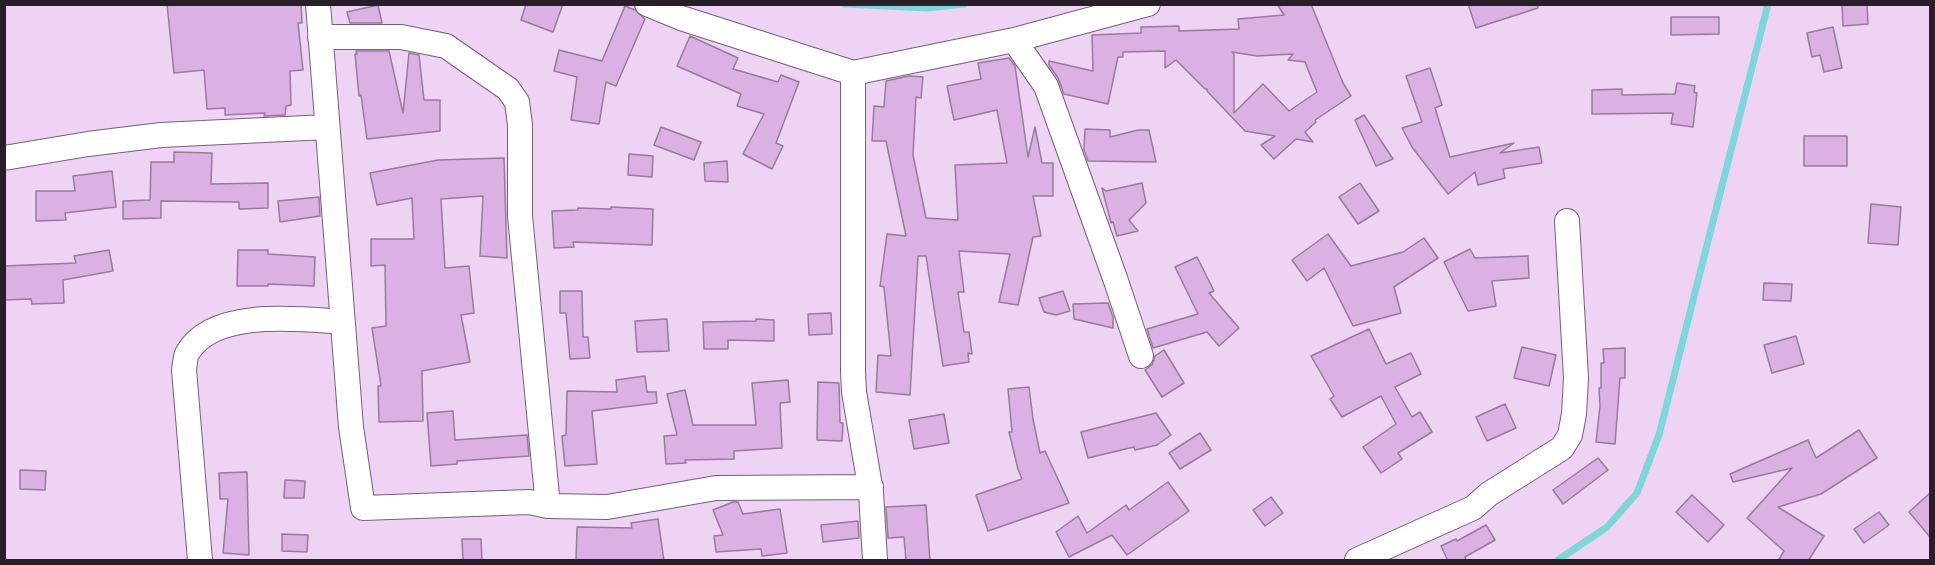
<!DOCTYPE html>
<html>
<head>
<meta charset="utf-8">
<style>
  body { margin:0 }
  #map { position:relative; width:1935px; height:565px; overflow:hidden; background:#eed3f4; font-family:Figtree,sans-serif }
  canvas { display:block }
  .frame { position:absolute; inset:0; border:6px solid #271e29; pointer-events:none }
</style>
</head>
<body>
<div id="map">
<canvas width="1935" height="565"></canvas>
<div class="frame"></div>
</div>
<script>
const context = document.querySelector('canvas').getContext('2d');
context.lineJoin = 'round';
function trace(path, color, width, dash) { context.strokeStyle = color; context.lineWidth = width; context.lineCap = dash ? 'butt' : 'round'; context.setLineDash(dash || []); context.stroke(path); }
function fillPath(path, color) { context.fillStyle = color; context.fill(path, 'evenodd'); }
const stream = new Path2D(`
  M845,4L927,8L964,4
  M1558,560L1607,527L1637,493L1659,435L1768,4`);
const building = new Path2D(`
  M167,4H301L302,23H298L303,70L290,71L291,105L286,106L285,115L264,116L265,113L225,115V108L207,109L204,70L174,73Z
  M526,4H563L553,32L521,20Z
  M1277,4H1311L1343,83L1351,96L1315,120L1316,122L1305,132L1313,142L1296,139L1274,159L1261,145L1275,136L1245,131L1207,91V89H1205L1176,60L1165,68V51L1123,52V57H1118L1108,104L1064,94L1058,78L1049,65V61L1093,71L1092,35L1141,33V27L1179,26V31L1239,29L1238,19L1284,15ZM1232,52L1257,56L1293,54L1288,60L1305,62L1317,92L1289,111L1263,84L1234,113V54Z
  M1468,4H1537L1538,8L1476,28Z
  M1842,4H1867L1868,24L1843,26Z
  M378,5L382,23H350L347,12Z
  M625,6L635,10L645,19L616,86L606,82L599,124L571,120L577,77L554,71L559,50L602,61Z
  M1671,17H1719V34L1671,35Z
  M1833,27L1842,68L1824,72L1820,55L1812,57L1807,33Z
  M690,36L738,58L733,69L778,82L781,75L799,82L776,143L783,146L772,169L743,154L764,114L737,106L741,94L677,66Z
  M356,51H389L403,113L409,53L419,55L424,100H440V131L367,139L361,95L359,96L355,54H357Z
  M1009,58L1015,66L1028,157L1035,127L1042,163H1053V196H1033L1041,236L1033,237L1018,305L999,302L1010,254L959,251L964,292H958L964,332H969L972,354L968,353L969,362L943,366L926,256H918L910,395L876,392L878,355L891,356L884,287L880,286L887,234L906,236L886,141H872L874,106L884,107L886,81L909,76L923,77L921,98L916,97L913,155L926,218L958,220L955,165L1007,163L997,110L954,120L947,86L981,79L978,63Z
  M1430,68L1442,105L1435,108L1450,157L1514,143L1500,153L1539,147L1542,163L1503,169L1505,178L1478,185L1475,172L1448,194L1412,147L1402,128L1422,122L1406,76Z
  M1677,83L1695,86L1694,92L1697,93L1693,127L1671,124L1673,113L1592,114V90L1622,89V95L1675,94Z
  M1364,115L1393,159L1376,166L1355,120Z
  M661,127L701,142L694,160L654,145Z
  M1085,129L1110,130V137L1138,130H1149L1156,162L1088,161L1084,150Z
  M1804,136H1847V166H1804Z
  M174,152L212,153L211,184L268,183V208L239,209V202L161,201V218L123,219V201L150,200L151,162H174Z
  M629,154L653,156L652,177L628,175Z
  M504,158L507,258L480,256L483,196L441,199L445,268L469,266L474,313L461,315L470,362L422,371L423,421L379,422L378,386H381L372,328L386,326L385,265L371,266V239H414L412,198L377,205L370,173L438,160Z
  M727,161L728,182L705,181L704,163Z
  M112,171L116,207L65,213L66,220L36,221V191H75L73,176Z
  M1142,183L1146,203L1129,220L1138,231L1117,236L1113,222L1111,223L1102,188L1106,191Z
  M1360,183L1379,211L1358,224L1339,197Z
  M319,197L320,216L280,222L278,201Z
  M1871,204L1901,207L1898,245L1868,243Z
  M611,207L653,209L652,245L573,242L574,247L554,248L552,211L578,210V208L611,209Z
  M1328,234L1351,266L1403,252L1424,238L1438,258L1394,287L1401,313L1353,326L1324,268L1307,281L1292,260Z
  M1470,249L1475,258L1528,256L1529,278L1492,281L1496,306L1468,311L1444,262Z
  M109,250L113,271L63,280L64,303L32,304L31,299L4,300V266L76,263L74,256Z
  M238,250H268V254L315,257L314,286L268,284V286H237Z
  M1197,257L1214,291L1209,293L1239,328L1219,346L1207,332L1153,348L1147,329L1198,314L1175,267Z
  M1764,283L1792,284L1791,301L1763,300Z
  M560,291H582L583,337H588L590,358L570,359L566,313H560Z
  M1063,291L1070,311L1056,315L1044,312L1039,298Z
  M1108,303L1113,317V328L1074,319L1073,304Z
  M831,313L832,334L809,335L808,314Z
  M667,319L669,351L637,352L635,321Z
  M756,319L774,320V341L728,340V349H704L703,322L756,321Z
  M1369,329L1386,364L1411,353L1421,374L1395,387L1412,417L1420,412L1432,432L1398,453L1402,459L1381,473L1363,447L1396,424L1381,396L1342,417L1330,399L1334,396L1311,356Z
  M1796,336L1804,364L1772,373L1764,345Z
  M1522,347L1556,355L1549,386L1514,378Z
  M1625,348V378H1620L1615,444L1596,442L1600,406L1599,388H1601V363H1604L1603,349Z
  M1164,350L1184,383L1162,397L1145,370L1152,365L1155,356Z
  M645,376L647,392H656L657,403L592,411L597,464L565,466L562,436L566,435L567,391L617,392L616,380Z
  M788,380L790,402L780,403L782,448L734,451V459L685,460L686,463L666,464L664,436L677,435L667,394L685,390L693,425H756L752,383Z
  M818,382L839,383L840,423H843L842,441L817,440Z
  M1029,387L1033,419L1040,453L1045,451L1069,503L988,531L976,495L1022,479L1018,469L1009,432H1012L1008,389Z
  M1505,404L1516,428L1487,441L1476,417Z
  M453,411L455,440L527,435L529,456L457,461V464L431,466L427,413Z
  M1156,413L1171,435L1157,445L1135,450L1134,447L1088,458L1081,432Z
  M944,414L949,443L914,449L909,420Z
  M1859,430L1877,458L1821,494L1778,507L1824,536L1808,561H1778L1784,551L1747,518L1792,468L1733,482L1730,474L1808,440L1816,458Z
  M1200,433L1211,450L1180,469L1169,453Z
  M1598,458L1608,470L1563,504L1553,490Z
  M20,470L46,471L45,490L20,489Z
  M247,472L249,555L223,553L228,499H220L219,473Z
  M285,480L305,481L304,498H284Z
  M1168,482L1189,511L1127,555L1112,535L1069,557L1056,532L1078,516L1087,533L1126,505L1129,510Z
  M1930,493V537L1909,512Z
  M1692,495L1724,525L1708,542L1676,512Z
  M1271,497L1283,513L1265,526L1253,510Z
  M733,502H738L743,514L780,509L787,553L762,556L761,549L716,552L714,536L723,535L713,510Z
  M926,505L930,561H906L904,537L888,538L886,507Z
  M1879,512L1889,525L1864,543L1854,529Z
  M658,519L664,561H576L577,527L632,528L631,523Z
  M858,521L859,538L823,542L821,525Z
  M1486,525L1495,540L1465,557L1466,561H1448L1441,546L1456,539L1457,541Z
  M282,534L308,535L307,552L282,551Z
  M462,539H481L482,561H463Z`);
const street = new Path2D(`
  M318,4L351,427L363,508L529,502L548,506L607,507L716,488L871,487
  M647,4L681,18L853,73L1014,40L1148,4
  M320,37H401L446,46L508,89L517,102L520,125V216L548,506
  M1014,40L1046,86L1116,281L1141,356
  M853,73V371L854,392L871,492L875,560
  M4,158L88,144L161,135L327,127
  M200,560L184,370C185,364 185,356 188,352C214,308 301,319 343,322
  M1357,560L1473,508L1489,494L1562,448L1570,435L1574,414L1576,378L1567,221`);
trace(stream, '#7ed5da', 7);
fillPath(building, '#dbb0e3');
trace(building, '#957c9a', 1.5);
trace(street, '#765e7a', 26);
trace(street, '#fff', 24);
</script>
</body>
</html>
